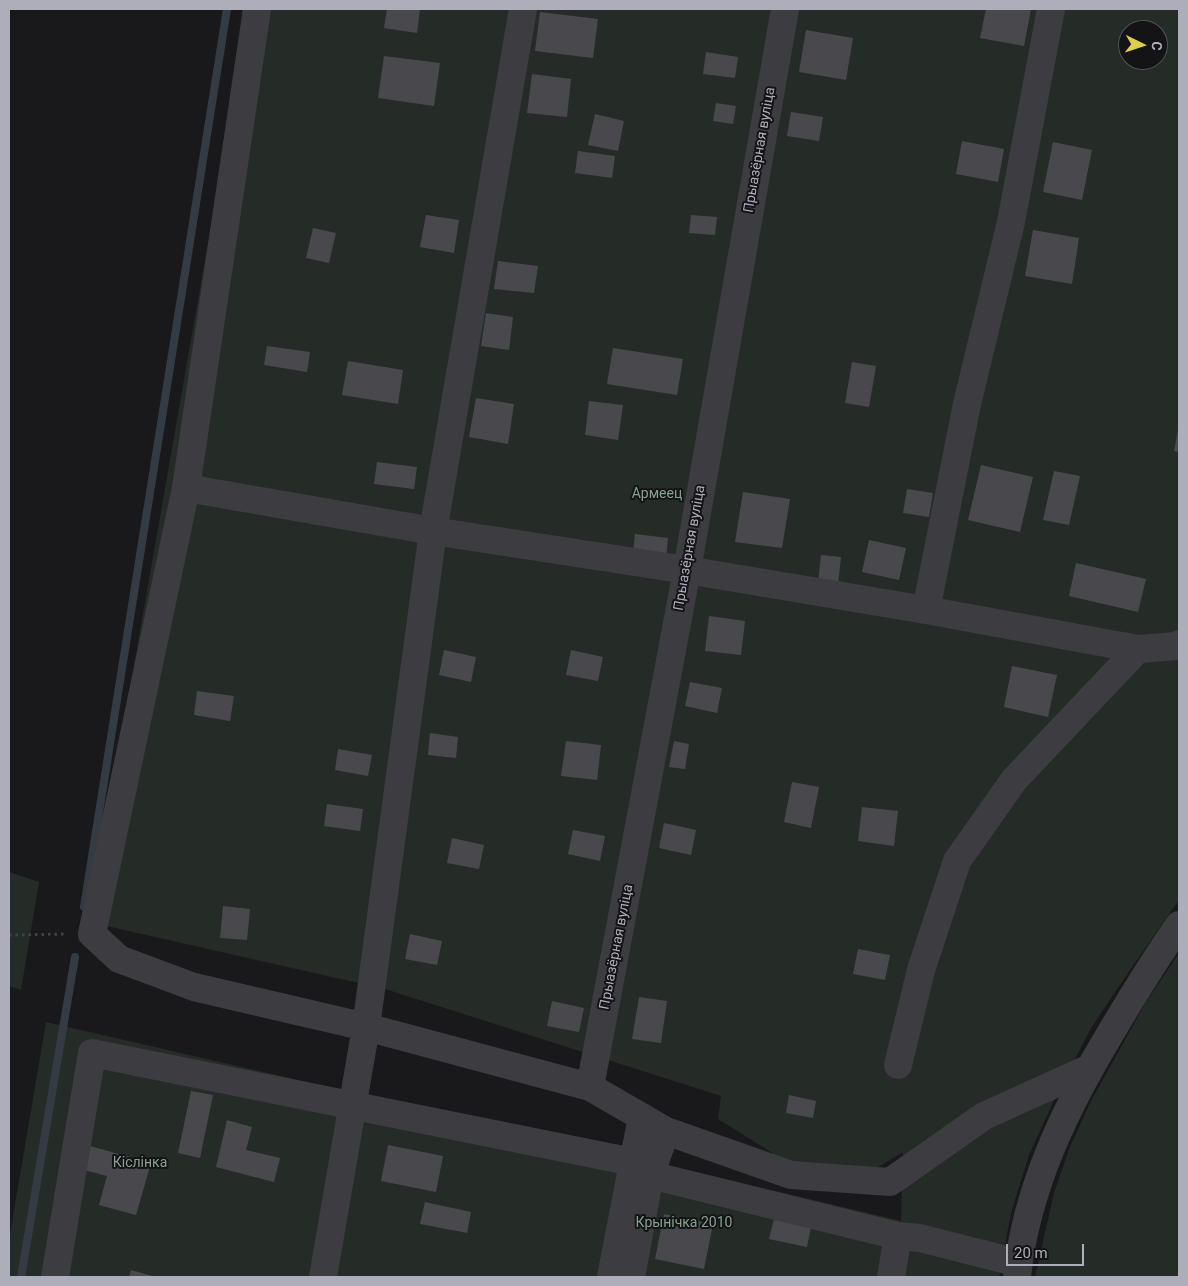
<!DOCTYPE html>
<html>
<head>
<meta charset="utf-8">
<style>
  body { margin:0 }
  #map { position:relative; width:1188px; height:1286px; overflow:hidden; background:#19191b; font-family:Roboto,sans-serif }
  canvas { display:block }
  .frame { position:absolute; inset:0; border:10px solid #adaeb9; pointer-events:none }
  .north { position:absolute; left:1118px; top:20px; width:50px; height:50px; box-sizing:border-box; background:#141416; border:1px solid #515257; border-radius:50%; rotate:94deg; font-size:14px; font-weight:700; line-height:20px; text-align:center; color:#adaeb9 }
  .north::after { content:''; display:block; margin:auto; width:18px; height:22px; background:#decd4e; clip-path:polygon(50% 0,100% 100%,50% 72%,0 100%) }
  .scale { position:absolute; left:1006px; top:1244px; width:78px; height:22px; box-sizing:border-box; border:2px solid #adaeb9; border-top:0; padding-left:6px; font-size:15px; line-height:18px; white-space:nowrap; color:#adaeb9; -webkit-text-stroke:4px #141416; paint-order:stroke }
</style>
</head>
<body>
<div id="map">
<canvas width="1188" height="1286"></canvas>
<div class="frame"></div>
<div class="north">С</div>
<div class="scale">20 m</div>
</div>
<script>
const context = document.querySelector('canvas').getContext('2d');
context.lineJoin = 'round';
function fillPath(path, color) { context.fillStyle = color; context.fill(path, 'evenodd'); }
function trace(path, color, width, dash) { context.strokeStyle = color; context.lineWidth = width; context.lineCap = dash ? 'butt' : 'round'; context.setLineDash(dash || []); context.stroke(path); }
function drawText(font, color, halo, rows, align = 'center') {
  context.font = font + ' Roboto,sans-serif'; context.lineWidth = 4; context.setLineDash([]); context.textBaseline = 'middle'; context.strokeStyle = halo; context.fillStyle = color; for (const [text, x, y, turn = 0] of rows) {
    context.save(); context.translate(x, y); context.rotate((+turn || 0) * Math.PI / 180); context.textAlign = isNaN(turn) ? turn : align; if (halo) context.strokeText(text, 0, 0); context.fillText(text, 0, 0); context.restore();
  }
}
const green = new Path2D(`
  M249,9H1179V900L1132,967L1091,1028L1055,1098L1029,1155L1011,1213L999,1277H9V1240L46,1022L655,1162L901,1221L903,1152L865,1175L790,1164L718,1119L721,1096L385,989L89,922ZM1128,30H1158V60H1128Z
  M9,872L39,882L21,990L9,986Z
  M1179,953V1277H1035L1054,1193L1070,1147L1091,1101L1145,1004Z`);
const stream = new Path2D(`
  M84,907L227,9
  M21,1277L75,957`);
const building = new Path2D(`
  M387,9H420L417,33L384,28Z
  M986,9H1031L1024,46L980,38Z
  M540,12L598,19L593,58L535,51Z
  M806,30L853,38L846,80L799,72Z
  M706,52L738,57L735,78L703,74Z
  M384,56L440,63L434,106L378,98Z
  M532,74L571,79L567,117L527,113Z
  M716,103L736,106L733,124L713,121Z
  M791,112L823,117L819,141L787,136Z
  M595,114L624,121L618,151L588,145Z
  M962,141L1004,149L998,182L956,174Z
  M1053,142L1092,150L1082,200L1043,192Z
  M578,151L615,156L612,178L575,173Z
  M426,215L459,220L454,253L420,247Z
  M691,215L717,217L715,235L689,233Z
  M313,228L336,233L329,263L306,258Z
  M1033,230L1079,238L1072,284L1025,276Z
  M498,261L538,266L534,293L494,289Z
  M486,313L513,317L509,350L481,346Z
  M267,346L310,352L307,372L264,365Z
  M613,348L683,359L677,395L607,384Z
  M348,361L403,370L398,404L342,395Z
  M852,362L876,366L869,407L845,403Z
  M476,398L514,404L508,444L469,437Z
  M589,401L623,405L618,440L585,435Z
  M1178,430H1179V452L1174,451Z
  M377,462L417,467L414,489L374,484Z
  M981,465L1033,477L1020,532L968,520Z
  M1054,471L1080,476L1069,525L1043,520Z
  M907,489L933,493L929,517L903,513Z
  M743,492L790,499L782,548L735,542Z
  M635,534L668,538L666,558L633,554Z
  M869,540L906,548L899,580L862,572Z
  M821,555L841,557L838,585L818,583Z
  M1076,563L1146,579L1138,612L1069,596Z
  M709,616L745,621L741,655L705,651Z
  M444,650L476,657L471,682L439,675Z
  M571,650L603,657L598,681L566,675Z
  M1012,666L1057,675L1048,717L1004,707Z
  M690,682L722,688L717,713L685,706Z
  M197,691L234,696L230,721L194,715Z
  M430,733L458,737L456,758L428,755Z
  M566,741L601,745L597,780L561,776Z
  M674,741L689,744L685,769L669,767Z
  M338,749L372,755L368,776L335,770Z
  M792,782L819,787L811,828L784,822Z
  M327,804L363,809L360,831L324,826Z
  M862,807L898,811L894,846L858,841Z
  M664,823L696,830L691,855L659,848Z
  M573,830L605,836L600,861L568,854Z
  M452,838L484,845L479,869L447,863Z
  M223,906L250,909L247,940L220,938Z
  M410,934L442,941L437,965L405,959Z
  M858,949L890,955L885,980L853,974Z
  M639,997L667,1001L661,1043L632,1039Z
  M552,1001L584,1008L579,1032L547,1026Z
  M191,1091L213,1095L200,1158L178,1153Z
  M789,1095L816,1101L813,1118L786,1113Z
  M227,1120L252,1127L246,1150L280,1158L274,1182L216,1167Z
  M388,1145L443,1156L436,1192L381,1181Z
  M90,1146L151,1163L136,1215L99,1205L107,1176L84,1170Z
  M425,1202L471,1212L467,1233L420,1224Z
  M664,1214L713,1224L704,1269L655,1259Z
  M774,1219L811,1227L807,1247L769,1239Z
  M131,1270L156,1277H129Z`);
const path = new Path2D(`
  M9,935L67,934`);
const minor = new Path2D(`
  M257,9L186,488L92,934L119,959L194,987L366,1027L590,1087L666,1131L791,1175L890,1182L984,1116L1090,1068
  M186,488L433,531L687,570L926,610L1138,649L1177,646L1179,644
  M926,610L967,404L1011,222L1051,9
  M898,1065L921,970L957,861L1014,780L1138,649
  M590,1087L687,570L785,9
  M650,1175L898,1236L891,1277
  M898,1236L920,1238L1018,1263
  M55,1277L92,1053L633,1162
  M323,1277L366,1027L433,531L523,9
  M611,1277L642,1117
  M631,1277L650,1175L666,1131
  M1017,1277C1026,1189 1065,1109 1110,1034C1132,997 1154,961 1179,925`);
const streetNames = [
  ["Прыазёрная вуліца",760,150,-80],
  ["Прыазёрная вуліца",690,548,-80],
  ["Прыазёрная вуліца",617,947,-79]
];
const parkNames = [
  ["Армеец",657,494],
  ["Кіслінка",140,1163],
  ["Крынічка 2010",684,1223]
];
fillPath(green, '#252c28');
trace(stream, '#353b43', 8);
fillPath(building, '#49494d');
trace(path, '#414146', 3, [2.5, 4]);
trace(minor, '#3d3c41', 28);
drawText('14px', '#adaeb9', '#141416', streetNames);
drawText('14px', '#86a18e', '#141416', parkNames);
</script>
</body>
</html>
